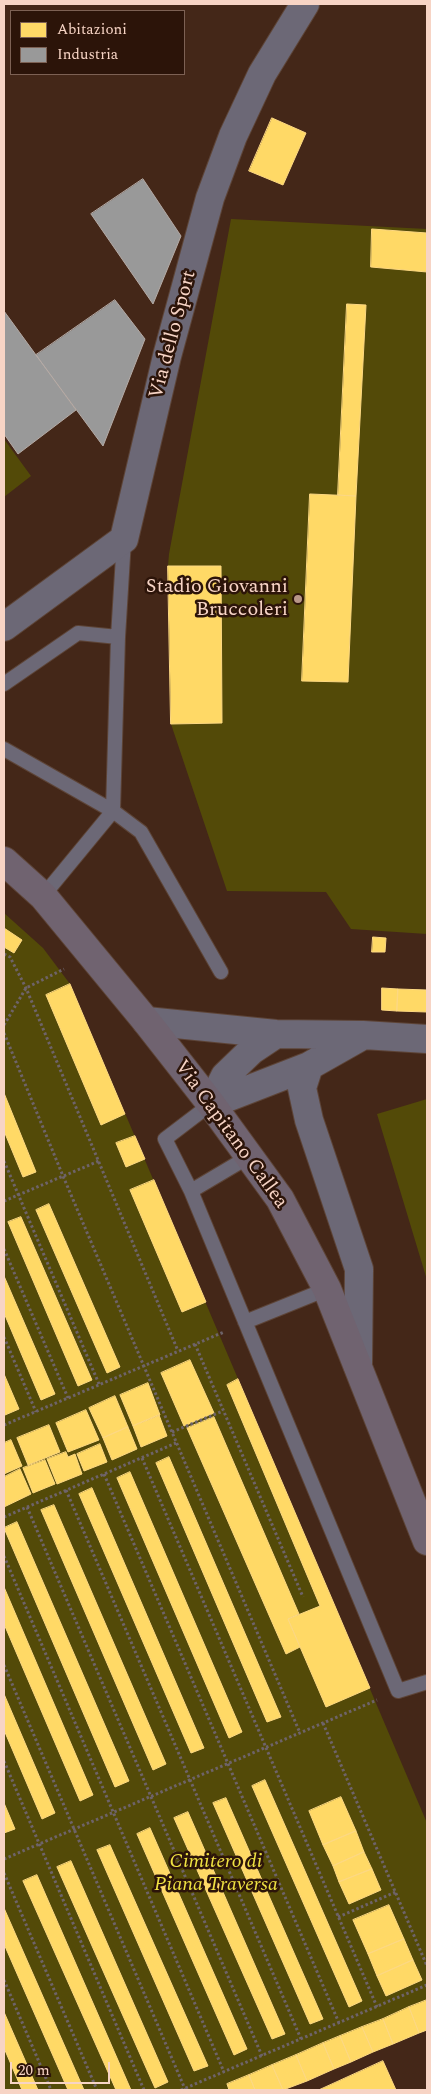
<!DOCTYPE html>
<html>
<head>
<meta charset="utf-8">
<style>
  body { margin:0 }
  #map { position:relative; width:431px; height:2094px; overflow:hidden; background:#442718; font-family:Spectral,serif }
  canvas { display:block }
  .frame { position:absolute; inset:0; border:5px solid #f7d4c5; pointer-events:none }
  .legend { position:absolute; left:10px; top:10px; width:175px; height:65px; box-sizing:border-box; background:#2c1409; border:1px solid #7d6154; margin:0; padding:6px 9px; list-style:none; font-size:15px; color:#f7d4c5 }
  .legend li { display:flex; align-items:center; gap:10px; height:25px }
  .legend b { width:25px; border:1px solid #7d6154 }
  .scale { position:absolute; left:10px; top:2062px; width:100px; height:22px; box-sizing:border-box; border:2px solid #f7d4c5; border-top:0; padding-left:6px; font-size:15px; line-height:18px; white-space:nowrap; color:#f7d4c5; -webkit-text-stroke:4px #2c1409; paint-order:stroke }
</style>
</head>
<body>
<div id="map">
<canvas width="431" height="2094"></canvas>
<div class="frame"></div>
<ul class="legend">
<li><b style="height:14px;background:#ffd966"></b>Abitazioni</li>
<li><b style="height:14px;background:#999"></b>Industria</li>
</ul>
<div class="scale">20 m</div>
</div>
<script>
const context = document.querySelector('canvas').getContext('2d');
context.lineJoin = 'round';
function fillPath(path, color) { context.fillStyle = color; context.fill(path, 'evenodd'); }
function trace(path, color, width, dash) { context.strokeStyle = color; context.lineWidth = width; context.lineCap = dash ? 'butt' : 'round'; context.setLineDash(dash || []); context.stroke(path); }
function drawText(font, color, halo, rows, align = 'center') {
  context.font = font + ' Spectral,serif'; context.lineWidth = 5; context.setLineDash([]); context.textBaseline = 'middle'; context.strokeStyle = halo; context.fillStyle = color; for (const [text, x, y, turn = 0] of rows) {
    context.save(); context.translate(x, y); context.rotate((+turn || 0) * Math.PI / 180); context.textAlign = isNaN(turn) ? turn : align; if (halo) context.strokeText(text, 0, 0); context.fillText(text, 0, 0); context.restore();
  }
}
const green = new Path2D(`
  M231,219L427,229V934L351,929L326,892L227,891L171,724L168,566L169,554Z
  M4,439L31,476L4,497Z
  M4,913L43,948L70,984L427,1823V2030L283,2090H4Z
  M427,1099V1280L377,1114Z`);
const homes = new Path2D(`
  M272,118L306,133L283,185L249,171Z
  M372,229L427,233V272L371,267Z
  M347,304L366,305L356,496L338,495Z
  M310,494L356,496L348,682L302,681Z
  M168,566H221L222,723L171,724Z
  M4,928L22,940L14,953L4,947Z
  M373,937L386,938L385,952H372Z
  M70,984L125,1114L101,1125L46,995Z
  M382,988L398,989L397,1011L382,1010Z
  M398,989L427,990V1012L397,1011Z
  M4,1093L36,1172L23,1177L4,1131Z
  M135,1136L145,1159L126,1167L116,1143Z
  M154,1180L206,1302L182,1312L130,1190Z
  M49,1204L120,1367L107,1373L36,1210Z
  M21,1217L92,1380L78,1386L8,1222Z
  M4,1276L55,1394L41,1400L4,1313Z
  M190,1360L214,1413L184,1426L161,1373Z
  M4,1374L19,1409L5,1415L4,1411Z
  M238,1379L370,1688L326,1707L288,1619L320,1606L227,1385Z
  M148,1383L160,1415L133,1426L120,1395Z
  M115,1396L128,1427L103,1438L89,1408Z
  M86,1410L99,1440L68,1452L56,1423Z
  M159,1415L167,1436L141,1447L133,1426Z
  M214,1417L299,1614L288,1619L300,1647L286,1654L187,1428Z
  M49,1425L60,1452L28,1465L17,1438Z
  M128,1427L137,1449L112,1460L103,1438Z
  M11,1440L22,1466L4,1474V1443Z
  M100,1444L107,1462L84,1471L77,1454Z
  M66,1452L68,1457L75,1454L82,1474L57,1484L47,1459Z
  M169,1457L281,1717L267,1722L156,1463Z
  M45,1460L55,1484L33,1493L23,1468Z
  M20,1469L31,1494L4,1507V1477Z
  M130,1472L242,1732L229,1738L117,1478Z
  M92,1488L204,1748L191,1753L79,1494Z
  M54,1505L166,1764L153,1770L41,1510Z
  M17,1522L129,1781L115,1787L4,1528Z
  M4,1587L93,1795L80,1801L4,1624Z
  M4,1694L55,1813L42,1819L4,1730Z
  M265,1780L362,2001L349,2007L252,1786Z
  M341,1797L356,1831L323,1845L309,1811Z
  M226,1798L323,2019L310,2024L213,1803Z
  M4,1803L15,1829L4,1833Z
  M188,1812L285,2034L272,2039L174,1818Z
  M150,1828L247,2049L234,2055L137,1834Z
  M356,1831L364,1852L333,1866L323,1845Z
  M110,1845L208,2066L194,2071L97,1850Z
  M364,1852L372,1869L339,1882L333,1866Z
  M71,1861L168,2082L155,2088L57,1867Z
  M372,1869L381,1890L349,1904L339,1882Z
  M37,1875L131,2090H116L23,1881Z
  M389,1905L404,1939L368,1954L353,1920Z
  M4,1908L84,2090H68L4,1944Z
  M404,1939L413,1960L377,1976L368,1954Z
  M413,1960L422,1980L386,1996L377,1976Z
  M427,2000V2030L419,2033L409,2007Z
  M409,2007L419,2033L393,2044L383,2019Z
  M4,2012L38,2090H22L4,2048Z
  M383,2019L393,2044L373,2052L362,2027Z
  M362,2027L373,2052L351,2062L340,2036Z
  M340,2036L351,2062L334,2069L323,2043Z
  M323,2043L334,2069L307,2081L296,2055Z
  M296,2055L307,2081L283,2090L272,2065Z
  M383,2061L396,2090H319Z
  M272,2065L283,2090H255L249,2075Z
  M249,2075L255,2090H229L227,2084Z`);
const industry = new Path2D(`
  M143,179L181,236L153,304L91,214Z
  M115,300L145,339L103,446L36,355Z
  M4,311L76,410L18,454L4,434Z`);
const path = new Path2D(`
  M4,954L10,957L26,988L178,1351
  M4,1025L26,988L64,969
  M4,1033L63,1176L300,1733
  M4,1161L99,1384
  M4,1201L99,1161
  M4,1249L68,1398
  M4,1337L36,1412
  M195,1344L303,1597
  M4,1425L224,1332
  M172,1432L223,1411
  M142,1458L377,2007
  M104,1474L339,2023
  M66,1490L301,2039
  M27,1507L262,2056
  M4,1517L176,1443
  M4,1556L224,2072
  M4,1665L185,2089
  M323,1723L427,1966
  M4,1761L144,2090
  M4,1859L377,1700
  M4,1873L97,2090
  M338,1917L396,1892
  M4,1980L51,2090
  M4,2089V2090
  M181,2090L427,1985`);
const lane = new Path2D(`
  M4,684L78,633L118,637
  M4,749L113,811L141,832L221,972
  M43,896L113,811L118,637L124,540
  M211,1104L165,1139L191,1191L398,1691L427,1682
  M191,1191L250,1156
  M245,1322L327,1289`);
const street = new Path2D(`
  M4,627L124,539L167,356L210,198L233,136L262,74L305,4
  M146,1021L276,1034L363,1035L427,1039
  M309,1066L302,1088L309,1120L359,1269L358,1366
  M211,1104L309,1066L362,1036
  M211,1104L225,1076L252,1050L276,1034`);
const primary = new Path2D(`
  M4,861L43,896L146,1021L211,1104L280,1199L327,1289L427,1541`);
const markers = [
  [298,599,5,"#b89788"]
];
const streetNames = [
  ["Via dello Sport",174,335,-75],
  ["Via Capitano Callea",230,1135,54]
];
const poiNames = [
  ["Stadio Giovanni",288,588],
  ["Bruccoleri",288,611]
];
const parkNames = [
  ["Cimitero di",216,1863],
  ["Piana Traversa",216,1886]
];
fillPath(green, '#534a08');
fillPath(homes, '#ffd966');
trace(homes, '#fdd882', 1);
fillPath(industry, '#999');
trace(industry, '#b5aba6', 1);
trace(lane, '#5d4437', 16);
trace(street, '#5d4437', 30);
trace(primary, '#5d4437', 30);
trace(path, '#6e6369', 3, [2.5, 2.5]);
trace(lane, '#6c6876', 14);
trace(street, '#6c6876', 28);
trace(primary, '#706370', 28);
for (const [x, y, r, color] of markers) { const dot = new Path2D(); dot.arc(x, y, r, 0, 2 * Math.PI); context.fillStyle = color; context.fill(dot); trace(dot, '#2c1409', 2); }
drawText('20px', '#f7d4c5', '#2c1409', streetNames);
drawText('20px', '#f7d4c5', '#2c1409', poiNames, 'right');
drawText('italic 20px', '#efe242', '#2c1409', parkNames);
</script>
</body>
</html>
